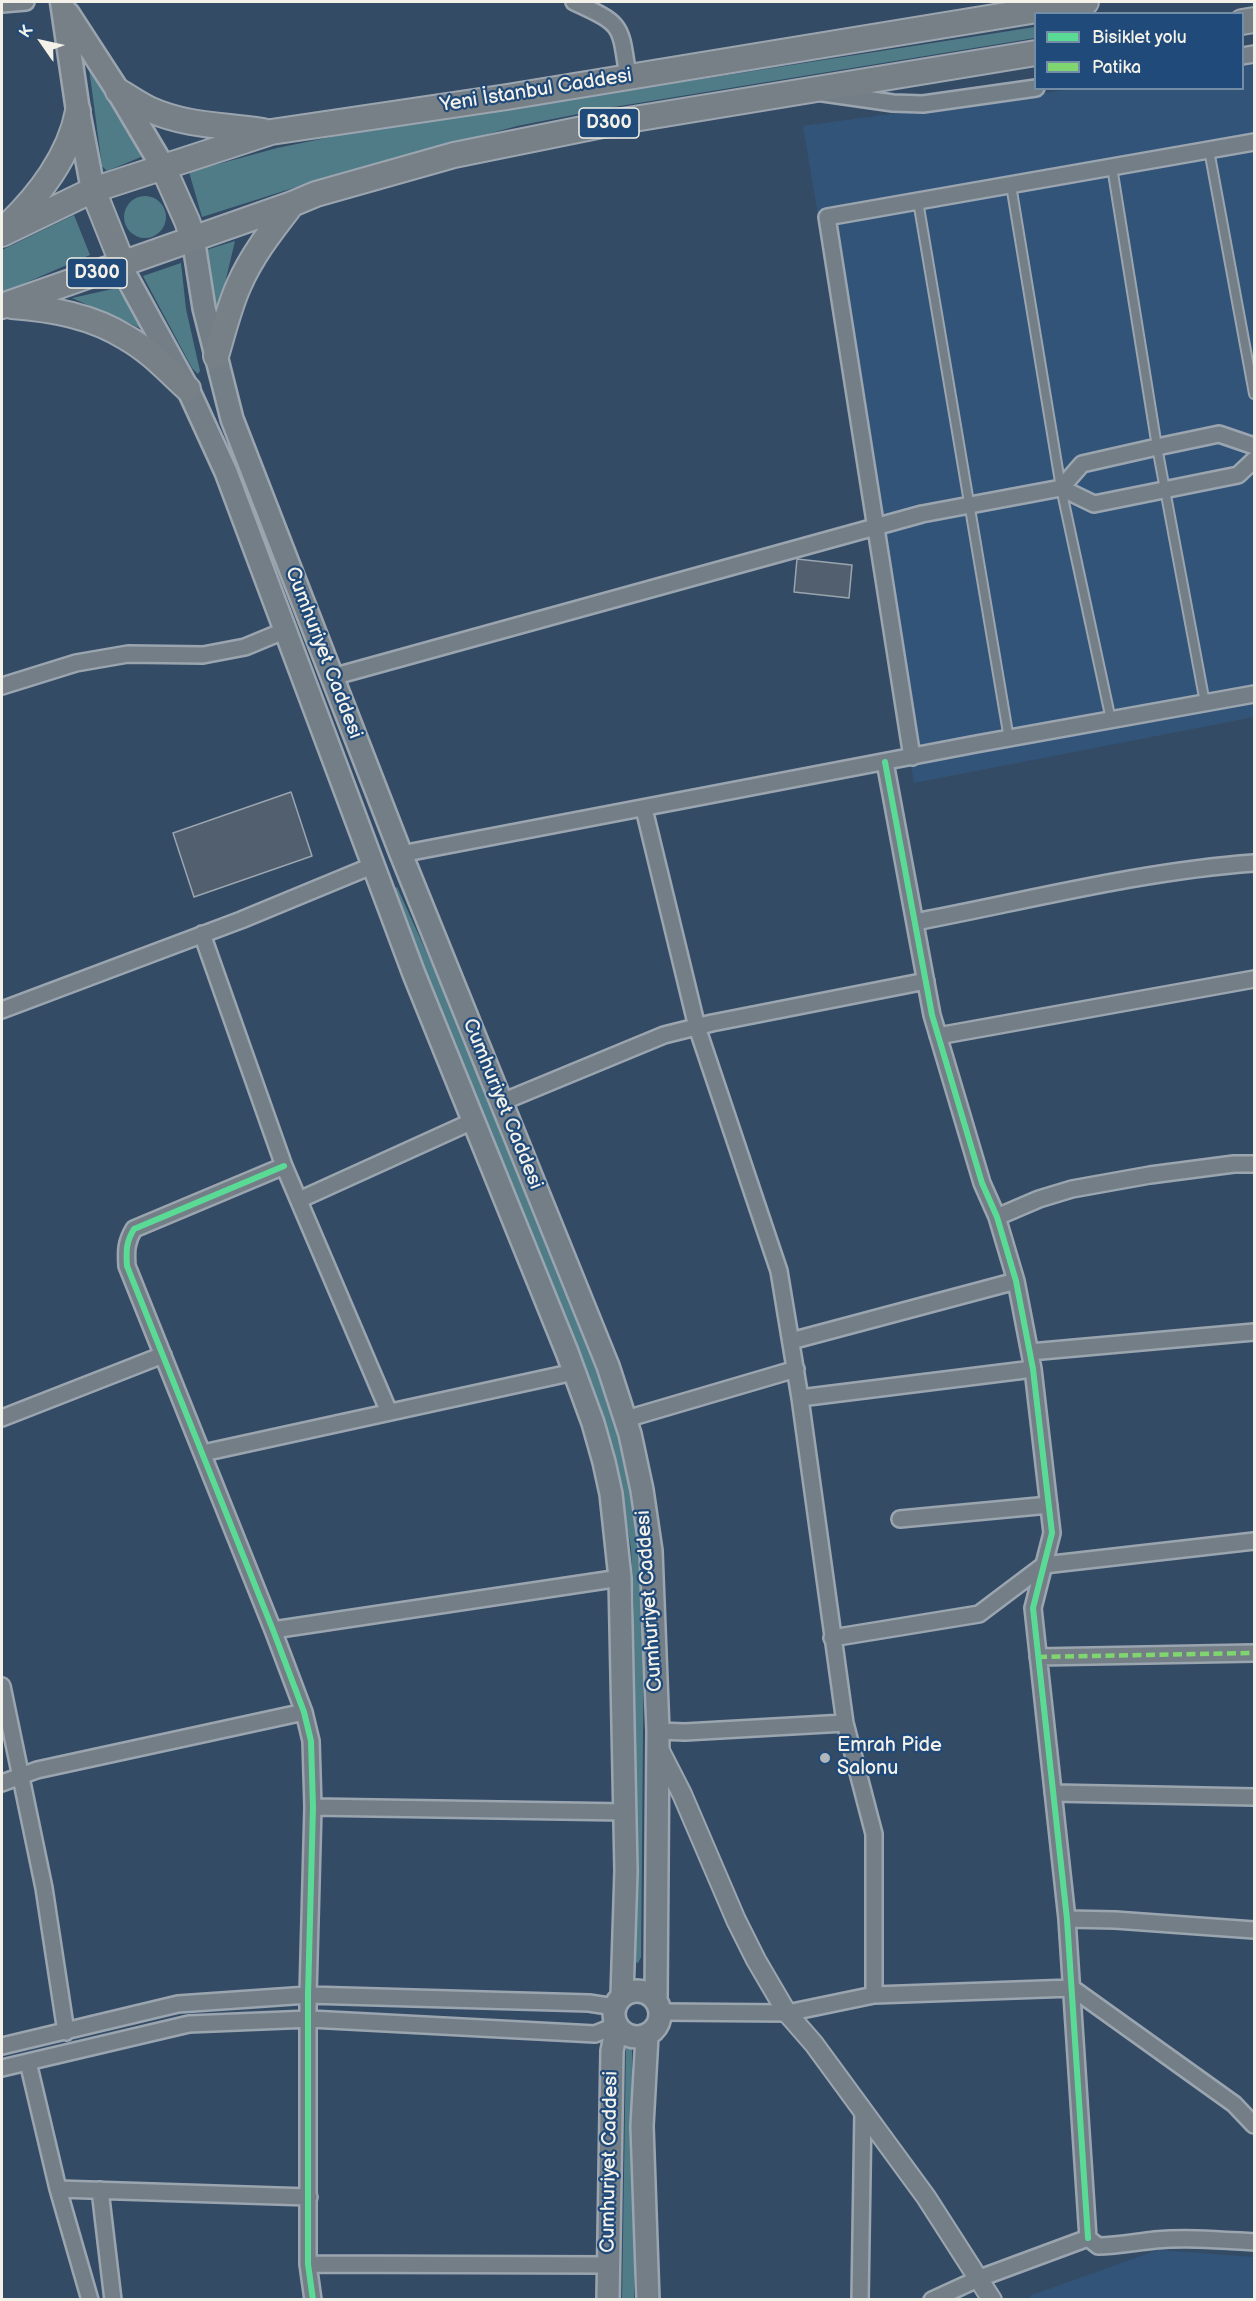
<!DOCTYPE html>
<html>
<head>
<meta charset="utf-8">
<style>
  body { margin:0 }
  #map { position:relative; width:1256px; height:2301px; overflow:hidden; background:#344b65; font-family:"Balsamiq Sans",sans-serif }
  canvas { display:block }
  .frame { position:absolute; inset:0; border:3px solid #f4f1e8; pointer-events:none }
  .legend { position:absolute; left:1034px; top:12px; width:210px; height:78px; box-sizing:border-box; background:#1f4a7a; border:2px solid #748da6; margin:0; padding:8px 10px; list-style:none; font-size:18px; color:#f4f1e8 }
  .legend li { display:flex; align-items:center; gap:12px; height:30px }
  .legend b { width:30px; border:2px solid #748da6 }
  .north { position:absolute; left:12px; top:12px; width:60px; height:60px; -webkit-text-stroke:4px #1f4a7a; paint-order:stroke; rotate:304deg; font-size:16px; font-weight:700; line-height:24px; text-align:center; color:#f4f1e8 }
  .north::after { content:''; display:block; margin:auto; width:21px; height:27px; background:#f4f1e8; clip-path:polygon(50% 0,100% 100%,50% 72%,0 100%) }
</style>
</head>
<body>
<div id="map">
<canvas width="1256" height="2301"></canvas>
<div class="frame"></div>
<ul class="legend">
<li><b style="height:8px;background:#5adb95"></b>Bisiklet yolu</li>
<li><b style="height:8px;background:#7fd670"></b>Patika</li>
</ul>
<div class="north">K</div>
</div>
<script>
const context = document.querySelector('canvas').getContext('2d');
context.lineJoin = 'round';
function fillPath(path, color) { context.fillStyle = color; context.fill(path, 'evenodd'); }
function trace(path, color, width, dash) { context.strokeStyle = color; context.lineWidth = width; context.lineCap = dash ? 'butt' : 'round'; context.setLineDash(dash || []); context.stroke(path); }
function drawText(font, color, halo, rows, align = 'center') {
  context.font = font + ' "Balsamiq Sans",sans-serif'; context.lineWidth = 4.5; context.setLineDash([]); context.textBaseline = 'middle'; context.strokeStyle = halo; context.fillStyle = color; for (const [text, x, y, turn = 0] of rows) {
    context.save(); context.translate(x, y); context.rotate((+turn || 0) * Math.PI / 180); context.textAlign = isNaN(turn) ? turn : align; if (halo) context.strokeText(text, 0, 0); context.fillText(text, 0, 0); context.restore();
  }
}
const built = new Path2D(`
  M1254,63V717L914,783L803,126L1073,89L1242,88L1243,65Z
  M1158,2250L1254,2257V2299L1030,2300L1029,2296Z`);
const green = new Path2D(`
  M1035,27V38L614,107L517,126L312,182L202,217L189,172L277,148L400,123L548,103Z
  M87,53L130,132L141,157L107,171L102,166Z
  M124 217a21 21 0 1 1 42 0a21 21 0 1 1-42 0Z
  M74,215L90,255L2,293V250Z
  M235,241L220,304L216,308L212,306L207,278L206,250Z
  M181,263L186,309L200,371L198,374L192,368L143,276Z
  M117,288L151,333L72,298Z
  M397,887L455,1015L588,1345L620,1437L627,1462L641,1545L644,1620L641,1957L638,1963L633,1961L636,1879L630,1687L634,1604L631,1548L615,1457L600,1405L393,889Z
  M632,2046C631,2130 636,2215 634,2299L622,2300L626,2047Z`);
const building = new Path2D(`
  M797,559L852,565L849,598L794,592Z
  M291,792L312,856L194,897L173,833Z`);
const service = new Path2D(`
  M1209,150L1254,394
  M1112,167L1157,447L1205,703
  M1011,185L1061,488L1111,720
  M918,201L1009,739`);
const minor = new Path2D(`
  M574,2C624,25 620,24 628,77
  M2,4L26,2
  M1242,56L1254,54
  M823,93L893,103L923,104L1036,88
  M1061,488L1082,464L1157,447L1219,434L1254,446
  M332,677L922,514L1061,488L1094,504L1238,475L1254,460
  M2,686L76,663L128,654L203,655L245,647L286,630
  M912,757L827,217L1254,142
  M885,762L932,1015L982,1183L997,1217L1016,1281L1033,1369L1052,1533L1033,1608L1067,1919L1088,2238
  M644,809L697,1027L779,1271L800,1398L845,1723L874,1834V1995
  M401,854L976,744L1254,694
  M915,922C1026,901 1141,871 1254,863
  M202,934L284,1166L389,1412
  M2,1010L241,920L374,865
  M938,1036L1254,979
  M502,1102L664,1035L712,1023L926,981
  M284,1166L134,1229C126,1242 126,1251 127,1266L273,1630L304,1712L311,1741L313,1807L308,1995V2264L313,2300
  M299,1200L473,1121
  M997,1217L1039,1199L1072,1189L1150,1175L1234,1164H1254
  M791,1341L1016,1281
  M1030,1352L1254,1332
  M800,1398L1033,1369
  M2,1418L163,1355
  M626,1419L796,1369
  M203,1453L574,1372
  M900,1519L1049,1505
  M273,1630L620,1578
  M832,1638L979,1614L1044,1565L1254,1541
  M1038,1657L1254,1653
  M2,1686L44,1888L66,2032
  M658,1731L685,1732L845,1723
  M2,1783L37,1770L304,1712
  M1053,1793L1254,1797
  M313,1807L625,1812
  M1067,1919L1115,1920L1254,1930
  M661,2012L787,2013L874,1995L1072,1988L1234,2104L1254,2125
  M2,2046L178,2004L308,1995L589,2003L615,2007
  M28,2062L58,2189L90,2300
  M2,2068L189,2024L310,2019L595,2034L617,2025
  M58,2189L309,2197
  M100,2190L113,2300
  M308,2264L608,2265
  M860,2300L863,2110
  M932,2300L980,2278L1088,2238L1098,2246C1118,2246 1136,2242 1155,2240C1188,2237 1221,2240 1254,2242`);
const tertiary = new Path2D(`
  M658,1747L682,1794L736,1920L756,1960L787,2013L814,2044L926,2197L992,2300`);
const secondary = new Path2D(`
  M193,238L204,308L232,419L401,854L608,1366L630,1434L642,1490L651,1551L658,1731L656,2000
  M123,265L125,274L188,389L226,472L414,974L567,1352L593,1423L604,1462L611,1494L620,1578L626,1871L622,1996
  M614 2014a23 23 0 1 1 46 0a23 23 0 1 1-46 0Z
  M647,2036L642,2126L648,2300
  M608,2300L612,2051L617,2025`);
const primary = new Path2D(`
  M62,2L78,111L93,190
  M68,14L118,91L163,167`);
const trunk = new Path2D(`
  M1242,22L1254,20
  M118,91C129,97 140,105 151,110C186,126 226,125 263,131
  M163,167L187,221L193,238
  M93,190L123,265
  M6,227C39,196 70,155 78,111
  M2,234L93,190L271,132L507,97L1086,2
  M2,306L292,204L316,194L454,155L622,121L1036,53
  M12,306C52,309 92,316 127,338C150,351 168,371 188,389
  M216,356C223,333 229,307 239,285C252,255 272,230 292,204`);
const quiet = new Path2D(`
  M1038,1657L1254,1653`);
const cycleway = new Path2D(`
  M885,762L932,1015L982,1183L997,1217L1016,1281L1033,1369L1052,1533L1033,1608L1067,1919L1088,2238
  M284,1166L134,1229C126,1242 126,1251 127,1266L273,1630L304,1712L311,1741L313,1807L308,1995V2264L313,2300`);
const markers = [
  [825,1758,6,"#b1b7ba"]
];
const shields = [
  [609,123,60],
  [97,273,60]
];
const shieldNames = [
  ["D300",609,123],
  ["D300",97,273]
];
const streetNames = [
  ["Yeni İstanbul Caddesi",536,91,-9],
  ["Cumhuriyet Caddesi",323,653,69],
  ["Cumhuriyet Caddesi",502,1104,68],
  ["Cumhuriyet Caddesi",650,1601,-94],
  ["Cumhuriyet Caddesi",610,2162,-89]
];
const poiNames = [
  ["Emrah Pide",837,1746],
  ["Salonu",837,1769]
];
fillPath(built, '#335479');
fillPath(green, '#507c88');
fillPath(building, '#525f6f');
trace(building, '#9ba5af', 1.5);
trace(service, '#9ba5af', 12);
trace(minor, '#9ba5af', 20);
trace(tertiary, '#9ba5af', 22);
trace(secondary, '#9ba5af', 26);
trace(primary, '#9ba5af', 27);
trace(trunk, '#9ba5af', 28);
trace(service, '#737e87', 8);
trace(minor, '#737e87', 15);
trace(tertiary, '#737e87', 18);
trace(secondary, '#737e87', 21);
trace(primary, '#778087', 22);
trace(trunk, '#778087', 24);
trace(quiet, '#7fd670', 4.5, [9, 4.5]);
trace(cycleway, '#5adb95', 6);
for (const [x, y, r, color] of markers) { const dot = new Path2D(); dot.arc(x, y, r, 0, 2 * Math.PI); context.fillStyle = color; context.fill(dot); trace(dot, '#1f4a7a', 2); }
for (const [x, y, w] of shields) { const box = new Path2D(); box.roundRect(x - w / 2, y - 15, w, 30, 4.5); context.fillStyle = '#1f4a7a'; context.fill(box); trace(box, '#f4f1e8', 1.5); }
drawText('bold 18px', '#f4f1e8', null, shieldNames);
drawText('20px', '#f4f1e8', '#1f4a7a', streetNames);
drawText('20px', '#f4f1e8', '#1f4a7a', poiNames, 'left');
</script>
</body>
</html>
